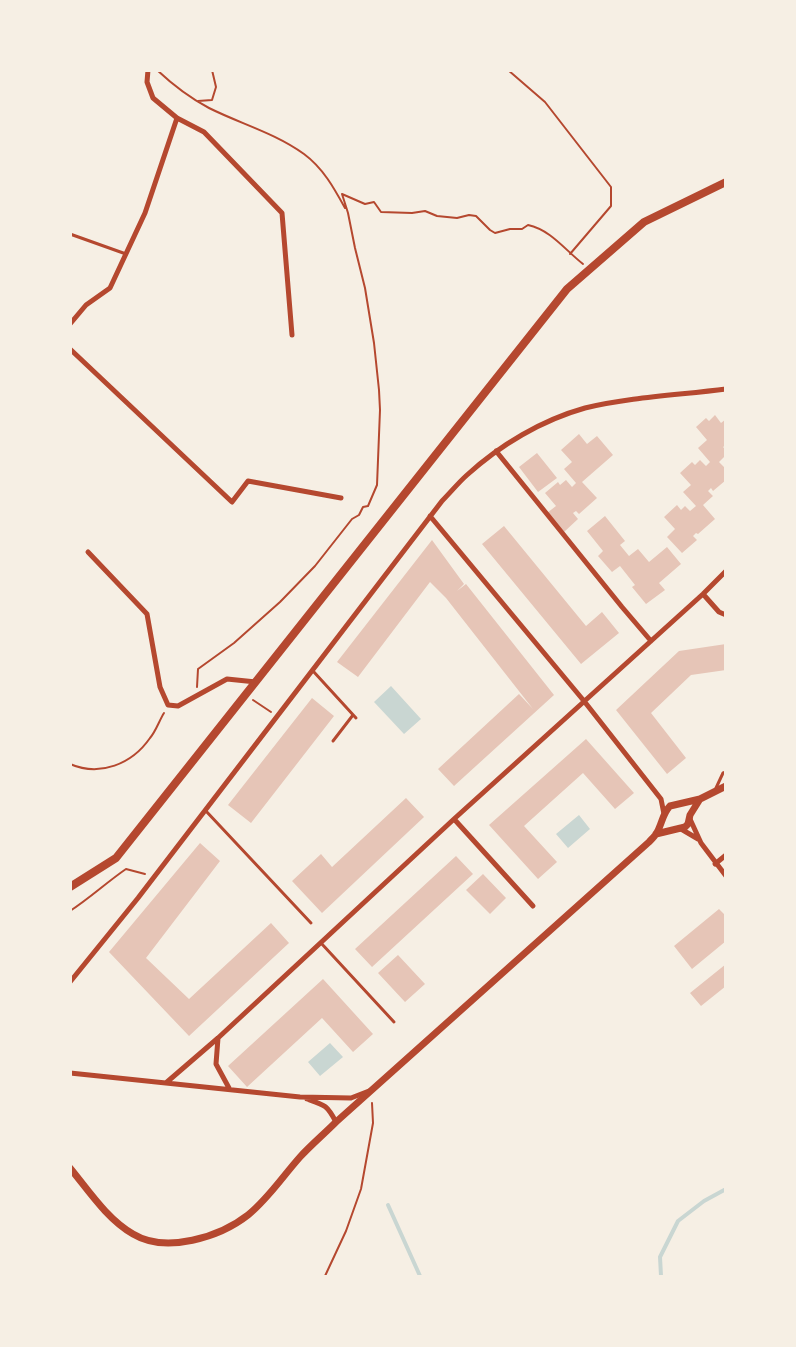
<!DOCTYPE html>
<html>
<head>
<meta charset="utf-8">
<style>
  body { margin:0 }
  #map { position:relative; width:796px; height:1347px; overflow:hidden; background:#f6efe4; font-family:"Fira Sans Condensed",sans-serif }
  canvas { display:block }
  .frame { position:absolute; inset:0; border:72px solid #f6efe4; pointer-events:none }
</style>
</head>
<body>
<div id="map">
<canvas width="796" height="1347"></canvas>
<div class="frame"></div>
</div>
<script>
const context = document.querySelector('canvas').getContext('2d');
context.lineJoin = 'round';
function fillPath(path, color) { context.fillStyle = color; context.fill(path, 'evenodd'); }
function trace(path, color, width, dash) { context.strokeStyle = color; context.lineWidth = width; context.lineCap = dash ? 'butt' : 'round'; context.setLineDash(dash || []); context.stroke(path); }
const water = new Path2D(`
  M391,686L421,719L404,734L374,702Z
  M579,815L590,829L568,848L556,834Z
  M330,1043L343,1057L320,1076L308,1062Z`);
const stream = new Path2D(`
  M388,1205L420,1276
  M661,1276L660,1257L678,1221L704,1201L726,1189`);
const building = new Path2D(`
  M715,415L721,423L726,419V445L723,447L726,450V455L719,462L726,469V480L713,491L711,488L708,491L713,496L703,505L715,519L698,534L696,533L693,536L697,540L682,553L667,537L675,529L664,517L677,505L681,510L685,506L690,511L696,506L683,492L691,485L680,473L692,462L695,465L700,460L706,466L710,462L698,448L707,440L696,427L706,418L709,421Z
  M579,434L587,444L597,436L613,455L582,482L597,498L579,514L576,511L573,513L578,519L564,532L547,513L556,506L545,493L558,482L560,485L566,480L572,487L576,483L564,469L572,462L561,450Z
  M537,453L557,478L538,492L519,467Z
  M605,516L625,541L620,545L629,556L638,549L649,562L667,547L681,564L659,583L665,590L646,604L632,587L635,585L620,566L612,572L598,556L603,551L587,531Z
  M504,526L586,626L602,612L619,633L581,664L482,544Z
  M432,540L464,584L457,591L466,584L554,695L454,786L438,769L519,694L533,709L446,598L430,582L358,677L337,662Z
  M726,644V670L691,675L651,713L686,758L667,774L616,710L679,651Z
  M312,698L334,716L251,823L228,805Z
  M586,739L634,793L615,809L583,773L524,826L557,862L538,879L489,825Z
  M406,798L424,817L322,913L292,881L321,854L332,867Z
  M200,843L220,861L146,958L189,999L271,923L289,943L189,1036L109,952Z
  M456,856L473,874L372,967L355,949Z
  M483,874L506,898L490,914L466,890Z
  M719,909L726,916V941L692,969L674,946Z
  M398,955L425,984L405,1002L378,973Z
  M726,964V986L701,1006L690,993Z
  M323,979L373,1034L353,1052L322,1018L247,1087L228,1066Z`);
const path = new Path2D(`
  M157,70C173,85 190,98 209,108C241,124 275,133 304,154C323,168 334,188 345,208
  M508,70L545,102L611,187V206L570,254
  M198,101L212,100L216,87L212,70
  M197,687L198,669L234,643L280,602L315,566L352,519L359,515L363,507L368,506L377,485L380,410L379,390L374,343L365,288L355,248L348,213L342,194L365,204L374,202L381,212L412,213L425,211L437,216L457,218L469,215L476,216L490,230L495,233L510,229H522L528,225C551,230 565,250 583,264
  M253,700L271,712
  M70,764C100,777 132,764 150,738C156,731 159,721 164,713
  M70,911C90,898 107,882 126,869L145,874
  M325,1276L346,1231L361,1189L373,1123L372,1103`);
const service = new Path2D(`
  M70,234L126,254
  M313,671L356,718
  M333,741L353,715
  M716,788L723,773L726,772
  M205,810L311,923
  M321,943L394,1022`);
const minor = new Path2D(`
  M148,70L147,82L153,98L177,118L204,132L282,213L292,335
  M70,324L86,305L110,288L145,213L177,118
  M70,349L232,502L248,481L341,498
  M496,451L622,607L651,641
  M430,516L584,701L661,799L664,814
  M88,552L147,614L160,687L168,705L178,706L227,679L256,682
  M703,594L719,612L726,615
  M454,819L533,906
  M690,819L701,843L726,876
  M681,829L698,839
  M715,864L726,855
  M70,982L138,898L442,501C450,493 458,483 467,475C500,445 542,420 585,408C631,397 679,395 726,389
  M218,1038L216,1064L229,1088
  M70,1073L300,1097L351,1098L369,1091
  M167,1082L218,1038L454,819L703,594L726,571
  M307,1099C325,1105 327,1105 336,1122`);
const tertiary = new Path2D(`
  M656,834L685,827L688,824L690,815L700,799
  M70,1168C89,1191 107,1219 133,1234C166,1254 220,1237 248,1215C268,1199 283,1176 300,1157C311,1145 324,1134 336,1122L649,842C650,841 656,835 656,834C662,825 662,814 670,806L700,799L726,786`);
const secondary = new Path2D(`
  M70,887L116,858L567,289L644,222L726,182`);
fillPath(water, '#c9d6d2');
trace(stream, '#c9d6d2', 4);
fillPath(building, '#e6c5b7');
trace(path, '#b5482f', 2);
trace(service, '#b5482f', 3);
trace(minor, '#b5482f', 5);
trace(tertiary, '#b5482f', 7);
trace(secondary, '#b5482f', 8);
</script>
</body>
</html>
